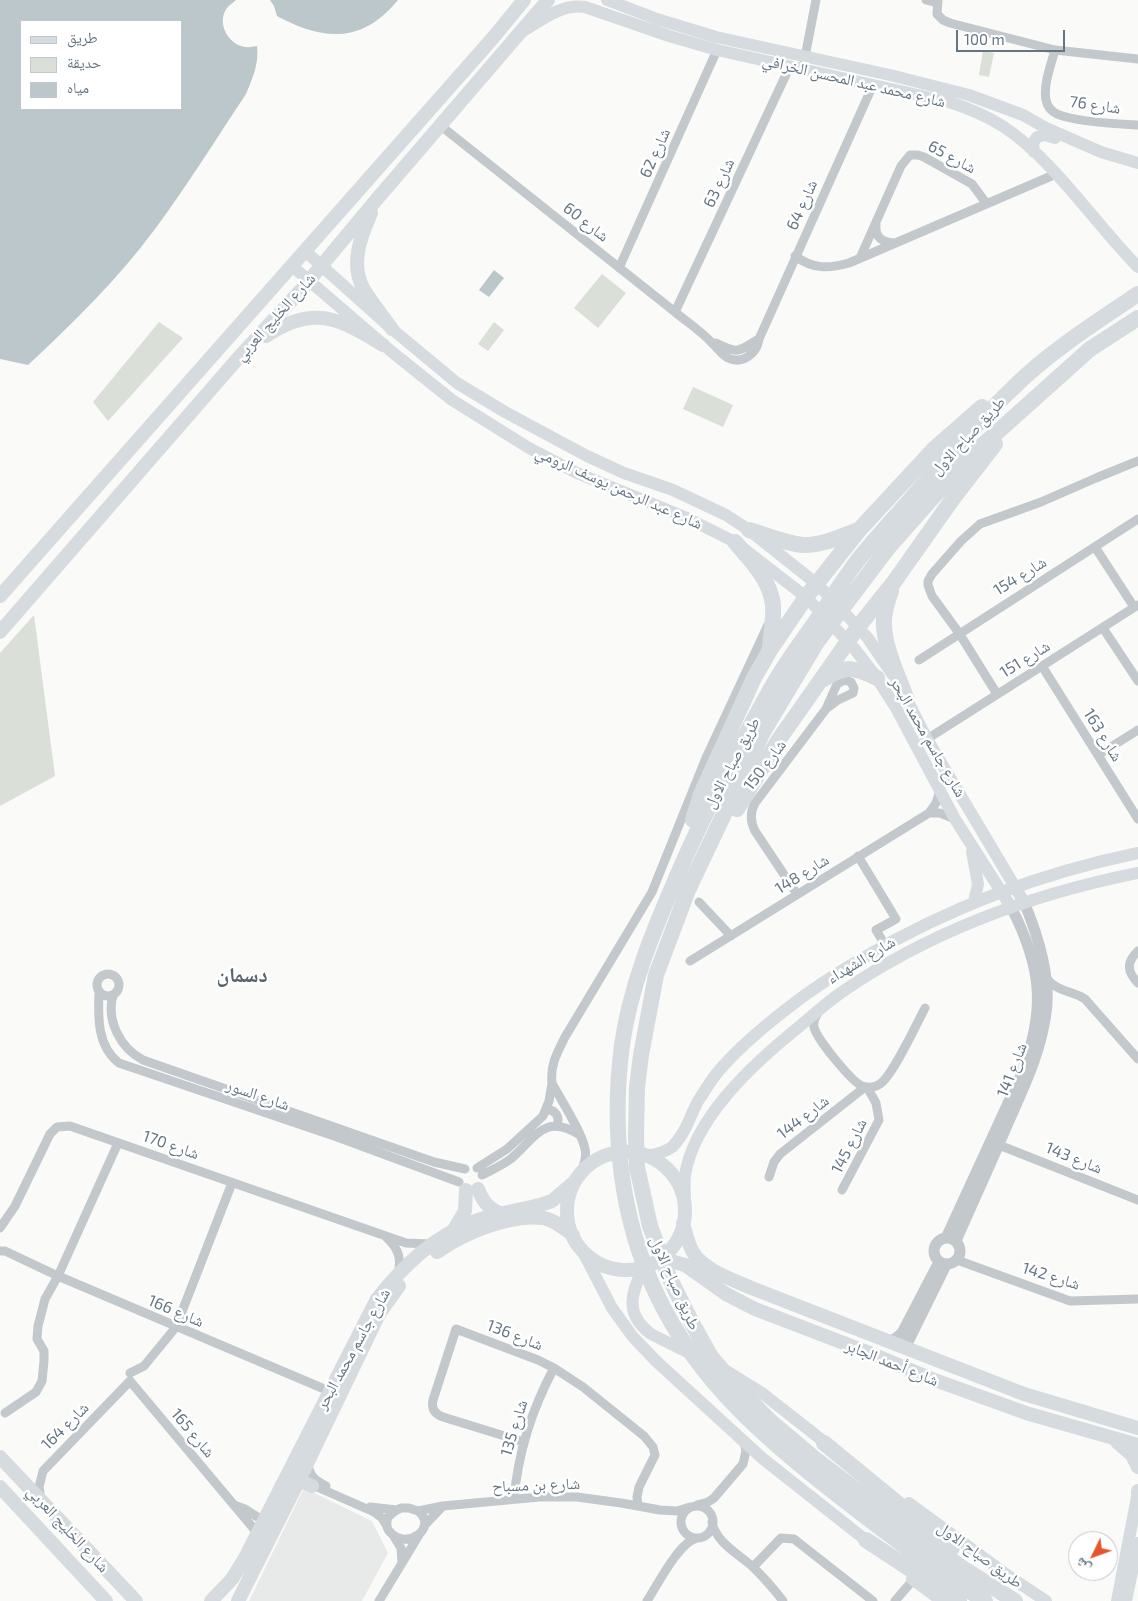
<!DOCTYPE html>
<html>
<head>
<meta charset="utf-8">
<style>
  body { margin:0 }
  #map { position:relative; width:1138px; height:1601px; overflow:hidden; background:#fafaf8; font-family:"Exo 2","Noto Naskh Arabic",sans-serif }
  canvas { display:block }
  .legend { position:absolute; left:20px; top:20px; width:162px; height:90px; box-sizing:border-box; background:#fff; border:1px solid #c1c8cd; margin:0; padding:6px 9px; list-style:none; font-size:15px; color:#657683 }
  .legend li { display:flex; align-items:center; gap:10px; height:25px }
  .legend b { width:25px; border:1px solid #c1c8cd }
  .north { position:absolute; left:1068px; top:1531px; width:50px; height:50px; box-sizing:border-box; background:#fff; border:1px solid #c1c8cd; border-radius:50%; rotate:228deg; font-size:14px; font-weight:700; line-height:20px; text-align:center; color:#657683 }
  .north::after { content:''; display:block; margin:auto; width:18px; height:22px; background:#e4572e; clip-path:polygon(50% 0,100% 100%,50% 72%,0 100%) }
  .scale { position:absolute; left:956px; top:30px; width:109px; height:22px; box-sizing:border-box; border:2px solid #657683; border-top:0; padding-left:6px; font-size:15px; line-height:18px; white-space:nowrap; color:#657683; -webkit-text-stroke:4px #fff; paint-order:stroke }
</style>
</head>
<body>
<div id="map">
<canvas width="1138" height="1601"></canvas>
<ul class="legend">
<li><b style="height:6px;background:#d6dbdf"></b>طريق</li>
<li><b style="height:14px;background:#dadfd7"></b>حديقة</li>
<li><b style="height:14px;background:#bbc7cb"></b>مياه</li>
</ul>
<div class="north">ش</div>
<div class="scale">100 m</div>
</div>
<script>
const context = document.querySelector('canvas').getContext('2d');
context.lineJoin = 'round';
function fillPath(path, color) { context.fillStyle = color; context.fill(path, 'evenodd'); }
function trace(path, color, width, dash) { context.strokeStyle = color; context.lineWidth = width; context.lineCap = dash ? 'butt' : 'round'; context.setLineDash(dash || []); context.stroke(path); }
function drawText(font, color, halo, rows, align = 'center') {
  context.font = font + ' "Exo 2","Noto Naskh Arabic",sans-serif'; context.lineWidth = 5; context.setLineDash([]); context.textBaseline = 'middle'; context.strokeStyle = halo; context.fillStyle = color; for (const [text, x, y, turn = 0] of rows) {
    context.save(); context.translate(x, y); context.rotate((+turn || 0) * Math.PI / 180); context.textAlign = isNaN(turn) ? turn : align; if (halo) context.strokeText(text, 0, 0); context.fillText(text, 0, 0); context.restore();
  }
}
const built = new Path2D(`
  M304,1488L372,1521L388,1553L362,1601H249Z`);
const green = new Path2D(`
  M983,51L994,53L989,77L979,75Z
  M602,274L626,293L598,328L574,308Z
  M159,322L183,338L108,421L93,402Z
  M494,322L504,330L488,351L478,344Z
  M693,387L733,405L723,427L683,409Z
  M34,615L55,776L0,806V653Z`);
const water = new Path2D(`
  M0,0H236C234,2 229,5 227,8C217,21 226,41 241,46C246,48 252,47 257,46C259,64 253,77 246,94C216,139 187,186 155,229C118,279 73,323 28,365L0,359ZM181,21V109H21V21Z
  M270,0H398C362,44 323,41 277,16L274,6Z
  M494,270L504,278L489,297L479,290Z`);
const minor = new Path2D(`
  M926,0L938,3
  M938,0L937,14L943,20L950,23L1055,50L1138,59
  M1055,50C1051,65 1043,85 1046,100C1047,106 1051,111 1057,114C1075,122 1118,124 1138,125
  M804,62L816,0
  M441,126L675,312C687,322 701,331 711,342C717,347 721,354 728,358C743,365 757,353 759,339L873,85
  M876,225C875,238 882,242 894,243
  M795,256C813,269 828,269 849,263L1056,174
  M860,258L901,166L910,155H918L924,157L972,184L986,203
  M619,268L717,50
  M675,312L790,66
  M716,343C740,355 738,351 759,339
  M1095,547L1134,607
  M1103,628L1138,681
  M919,660L1138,519
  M1042,666L1138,819
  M997,694L959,633L932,596L928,585V581L932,574L961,541L980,524L1041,502L1096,478L1138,461
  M927,739L1138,605
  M1098,755L1138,730
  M929,813H940L955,819
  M858,856L896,919L876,930L885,945
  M797,894L755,831C750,821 750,812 755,803L826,709L837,684L844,680L851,682L854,688L853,693L838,700L826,709
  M699,902L731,936
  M1138,951C1126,962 1127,972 1138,983
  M690,961L929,813L936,803L940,791
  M97 985a11 11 0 1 1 22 0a11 11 0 1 1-22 0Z
  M1045,976C1055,992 1071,990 1085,999L1138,1059
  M99,992C98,1017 97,1046 119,1063L337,1137L459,1182
  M113,995C106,1020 120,1048 143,1060L434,1162L465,1169
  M818,1013C815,1017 813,1022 814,1027C816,1038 851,1081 862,1086C868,1088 874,1088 880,1084C893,1075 916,1025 925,1008
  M547,1109C556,1111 560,1116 557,1126
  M999,1145L1138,1200
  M477,1168L507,1149L543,1116L549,1101L552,1083
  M581,1172C584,1165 587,1157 585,1149C582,1132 561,1100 552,1083C550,1065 557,1053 565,1037L652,892L706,758L768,625
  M482,1175C492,1170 503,1165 512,1158C536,1137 544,1113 580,1135
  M769,1177L774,1162L780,1154L865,1087
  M842,1190L879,1120L876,1103L867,1087
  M0,1228L15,1206L50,1134L57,1127L70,1126L406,1243L432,1244
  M386,1237C398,1248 402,1258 398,1273
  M0,1251H5L58,1276L329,1391
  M957,1260L1070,1301L1138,1299
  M130,1373L144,1366L176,1327L232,1183
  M5,1413L36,1392L42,1381L44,1361V1351L37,1339L38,1326L45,1299L58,1276L118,1143
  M524,1442L443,1417C435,1414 431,1409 433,1400L456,1329L538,1360L554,1368L583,1387L644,1436L653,1447L655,1455L639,1487L637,1497L638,1506
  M308,1463C309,1476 315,1480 326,1486
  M308,1486L317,1487L374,1512L382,1518L387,1526
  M514,1499C518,1453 532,1409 554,1368
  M41,1500L39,1487L43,1471L130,1381L254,1529L257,1535
  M234,1505L245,1509L259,1518L267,1517
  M697,1505L708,1502L714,1498L743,1464L746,1451L744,1442
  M681 1522a16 16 0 1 1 32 0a16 16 0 1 1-32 0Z
  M370,1507L397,1510
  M418,1511C439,1528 406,1551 390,1532C386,1528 386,1523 388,1517L395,1511L401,1508H409L418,1511L443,1506L539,1497H577L621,1503L660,1510L677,1511L690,1507
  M712,1522C716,1543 739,1554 754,1568C764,1578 774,1589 783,1601
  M424,1526L443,1506
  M393,1535L401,1548L402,1563
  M753,1567L781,1538L794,1539L873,1601
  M379,1601L419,1535
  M647,1601C658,1584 679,1542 697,1538
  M895,1601L913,1580`);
const tertiary = new Path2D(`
  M934 1251a13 13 0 1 1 26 0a13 13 0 1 1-26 0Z
  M946,1238L1020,1077C1046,1012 1043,969 1011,907
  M956,1241C973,1202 991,1163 1008,1123C1025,1085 1043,1048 1047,1005C1049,971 1037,933 1024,902
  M887,1341L895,1339L902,1333L939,1262
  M905,1348L946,1265`);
const secondary = new Path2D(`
  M607,0L657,19L716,37L890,75L969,95L1023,115L1046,128L1101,152L1138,163
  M525,30C544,18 562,4 585,7L669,36L717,50L949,102C968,108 987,116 1004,127C1054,160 1095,224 1138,267
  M1034,152L1033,143L1037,137L1045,135L1055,138
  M305,251L392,329L457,383L505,412L587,456L624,473L673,490L726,515L749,530L808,577L825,592L867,637L893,675
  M292,266L392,352L452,400L529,448L577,473L687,518L735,542L806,597L854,648L877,678L896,708L955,819L1011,907
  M903,692L927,739L1024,902
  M972,852L978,884L974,902
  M647,1156C656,1154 664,1153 672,1147C685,1135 690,1116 698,1101C704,1092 710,1082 717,1073C736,1050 761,1029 784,1011C809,991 835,974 863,958C948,908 1041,873 1138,853
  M685,1202C685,1193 684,1184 685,1175C694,1120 748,1069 789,1035C807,1021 823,1005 842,992C931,931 1033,894 1138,873
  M581,1248L612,1308L633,1337L656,1361L762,1458L872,1545
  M644,1266C632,1292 623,1313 651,1334L693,1355
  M725,1370L762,1393L832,1448
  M909,1503L1010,1577L1046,1601
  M912,1579L942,1601
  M1117,1601L1138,1492
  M1126,1601L1138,1543`);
const primary = new Path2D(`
  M371,213C361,236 350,263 363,288C371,302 383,316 392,329
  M266,336C313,304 339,318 383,345
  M0,596L492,39L524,0
  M0,632L240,356L302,289L377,199L548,0
  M567 1211a59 59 0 1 1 118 0a59 59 0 1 1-118 0Z
  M478,1189C483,1202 489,1209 502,1214
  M683,1223C686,1233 688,1245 694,1254C705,1270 731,1279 749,1287L1024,1394L1138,1428
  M453,1231L465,1211L466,1190
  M437,1252C464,1233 509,1214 543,1218C554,1220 564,1228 573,1235
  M657,1260L671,1261L685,1265L726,1294L755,1309L867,1352L932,1379L1026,1413L1138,1445
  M1117,1442L1132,1455L1138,1467
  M0,1457L136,1601
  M293,1473L299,1480L312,1486
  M0,1487L106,1601
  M1138,1493V1491
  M211,1601L232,1579L245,1558L377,1299C404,1265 434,1236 475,1221C497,1213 521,1210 543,1204L552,1201L573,1183
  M238,1601L299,1480L379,1314L399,1286`);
const motorway = new Path2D(`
  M749,530C766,535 784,543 802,545C821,546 840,537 858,530
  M735,542C751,561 770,579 773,605C774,619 771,634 770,648
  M891,591C887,602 883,614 884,626C885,649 899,678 907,700
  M824,679C846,665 854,667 877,678
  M737,809L780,738L858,627L894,582L954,497L995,444
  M693,820L701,794L754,678L770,650L806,597L860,529L935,448L982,407
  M824,1443L952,1548
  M866,1540L959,1601
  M985,1601C936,1570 890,1536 844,1500C770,1443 698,1382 657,1295C620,1218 611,1129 622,1045C630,988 652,934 675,881C695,833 719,786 743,740C755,718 766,696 779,675C792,654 807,634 821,614C833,596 845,577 858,560C879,534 902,510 923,485C952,452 981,418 1013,388C1048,353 1096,322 1138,294
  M1015,1601L964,1569L906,1528L814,1458L769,1420L734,1384L711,1357L692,1323L669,1277L650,1226L637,1167L636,1136L637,1087L641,1055L656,975L688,890L763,732L817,642L888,548L965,461L1090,349L1138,318`);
const streetNames = [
  ["شارع محمد عبد المحسن الخرافي",854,81,13],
  ["شارع 76",1095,105,8],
  ["شارع 62",655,153,-66],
  ["شارع 65",952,157,28],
  ["شارع 63",719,183,-65],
  ["شارع 64",802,205,-66],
  ["شارع 60",586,222,38],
  ["شارع الخليج العربي",275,317,-48],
  ["طريق صباح الاول",968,436,-47],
  ["شارع عبد الرحمن يوسف الرومي",619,488,24],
  ["شارع 154",1020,576,-32],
  ["شارع 151",1025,659,-32],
  ["شارع 163",1103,735,58],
  ["شارع جاسم محمد البحر",928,737,60],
  ["طريق صباح الاول",732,763,-62],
  ["شارع 150",765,765,-53],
  ["شارع 148",802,874,-32],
  ["شارع الشهداء",861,960,-31],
  ["شارع 141",1012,1070,-69],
  ["شارع السور",258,1095,19],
  ["شارع 144",803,1117,-38],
  ["شارع 170",171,1145,19],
  ["شارع 145",849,1146,-63],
  ["شارع 143",1074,1158,22],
  ["شارع 142",1051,1276,17],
  ["طريق صباح الاول",675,1283,66],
  ["شارع 166",176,1311,23],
  ["شارع 136",515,1335,21],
  ["شارع جاسم محمد البحر",353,1349,-61],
  ["شارع أحمد الجابر",892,1363,22],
  ["شارع 164",65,1426,-45],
  ["شارع 135",514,1428,-73],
  ["شارع 165",193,1433,50],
  ["شارع بن مسباح",536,1485,-2],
  ["شارع الخليج العربي",68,1529,47],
  ["طريق صباح الاول",980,1555,36]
];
const districtNames = [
  ["دسمان",242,975]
];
fillPath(built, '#e8e9e9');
fillPath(green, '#dadfd7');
fillPath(water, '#bbc7cb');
trace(minor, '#c3c8cc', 9);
trace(tertiary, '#c3c8cc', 11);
trace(secondary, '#d6dbdf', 12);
trace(primary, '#d6dbdf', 14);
trace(motorway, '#d6dbdf', 16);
drawText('16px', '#657683', '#fff', streetNames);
drawText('bold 21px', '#57646e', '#fff', districtNames);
</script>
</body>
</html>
